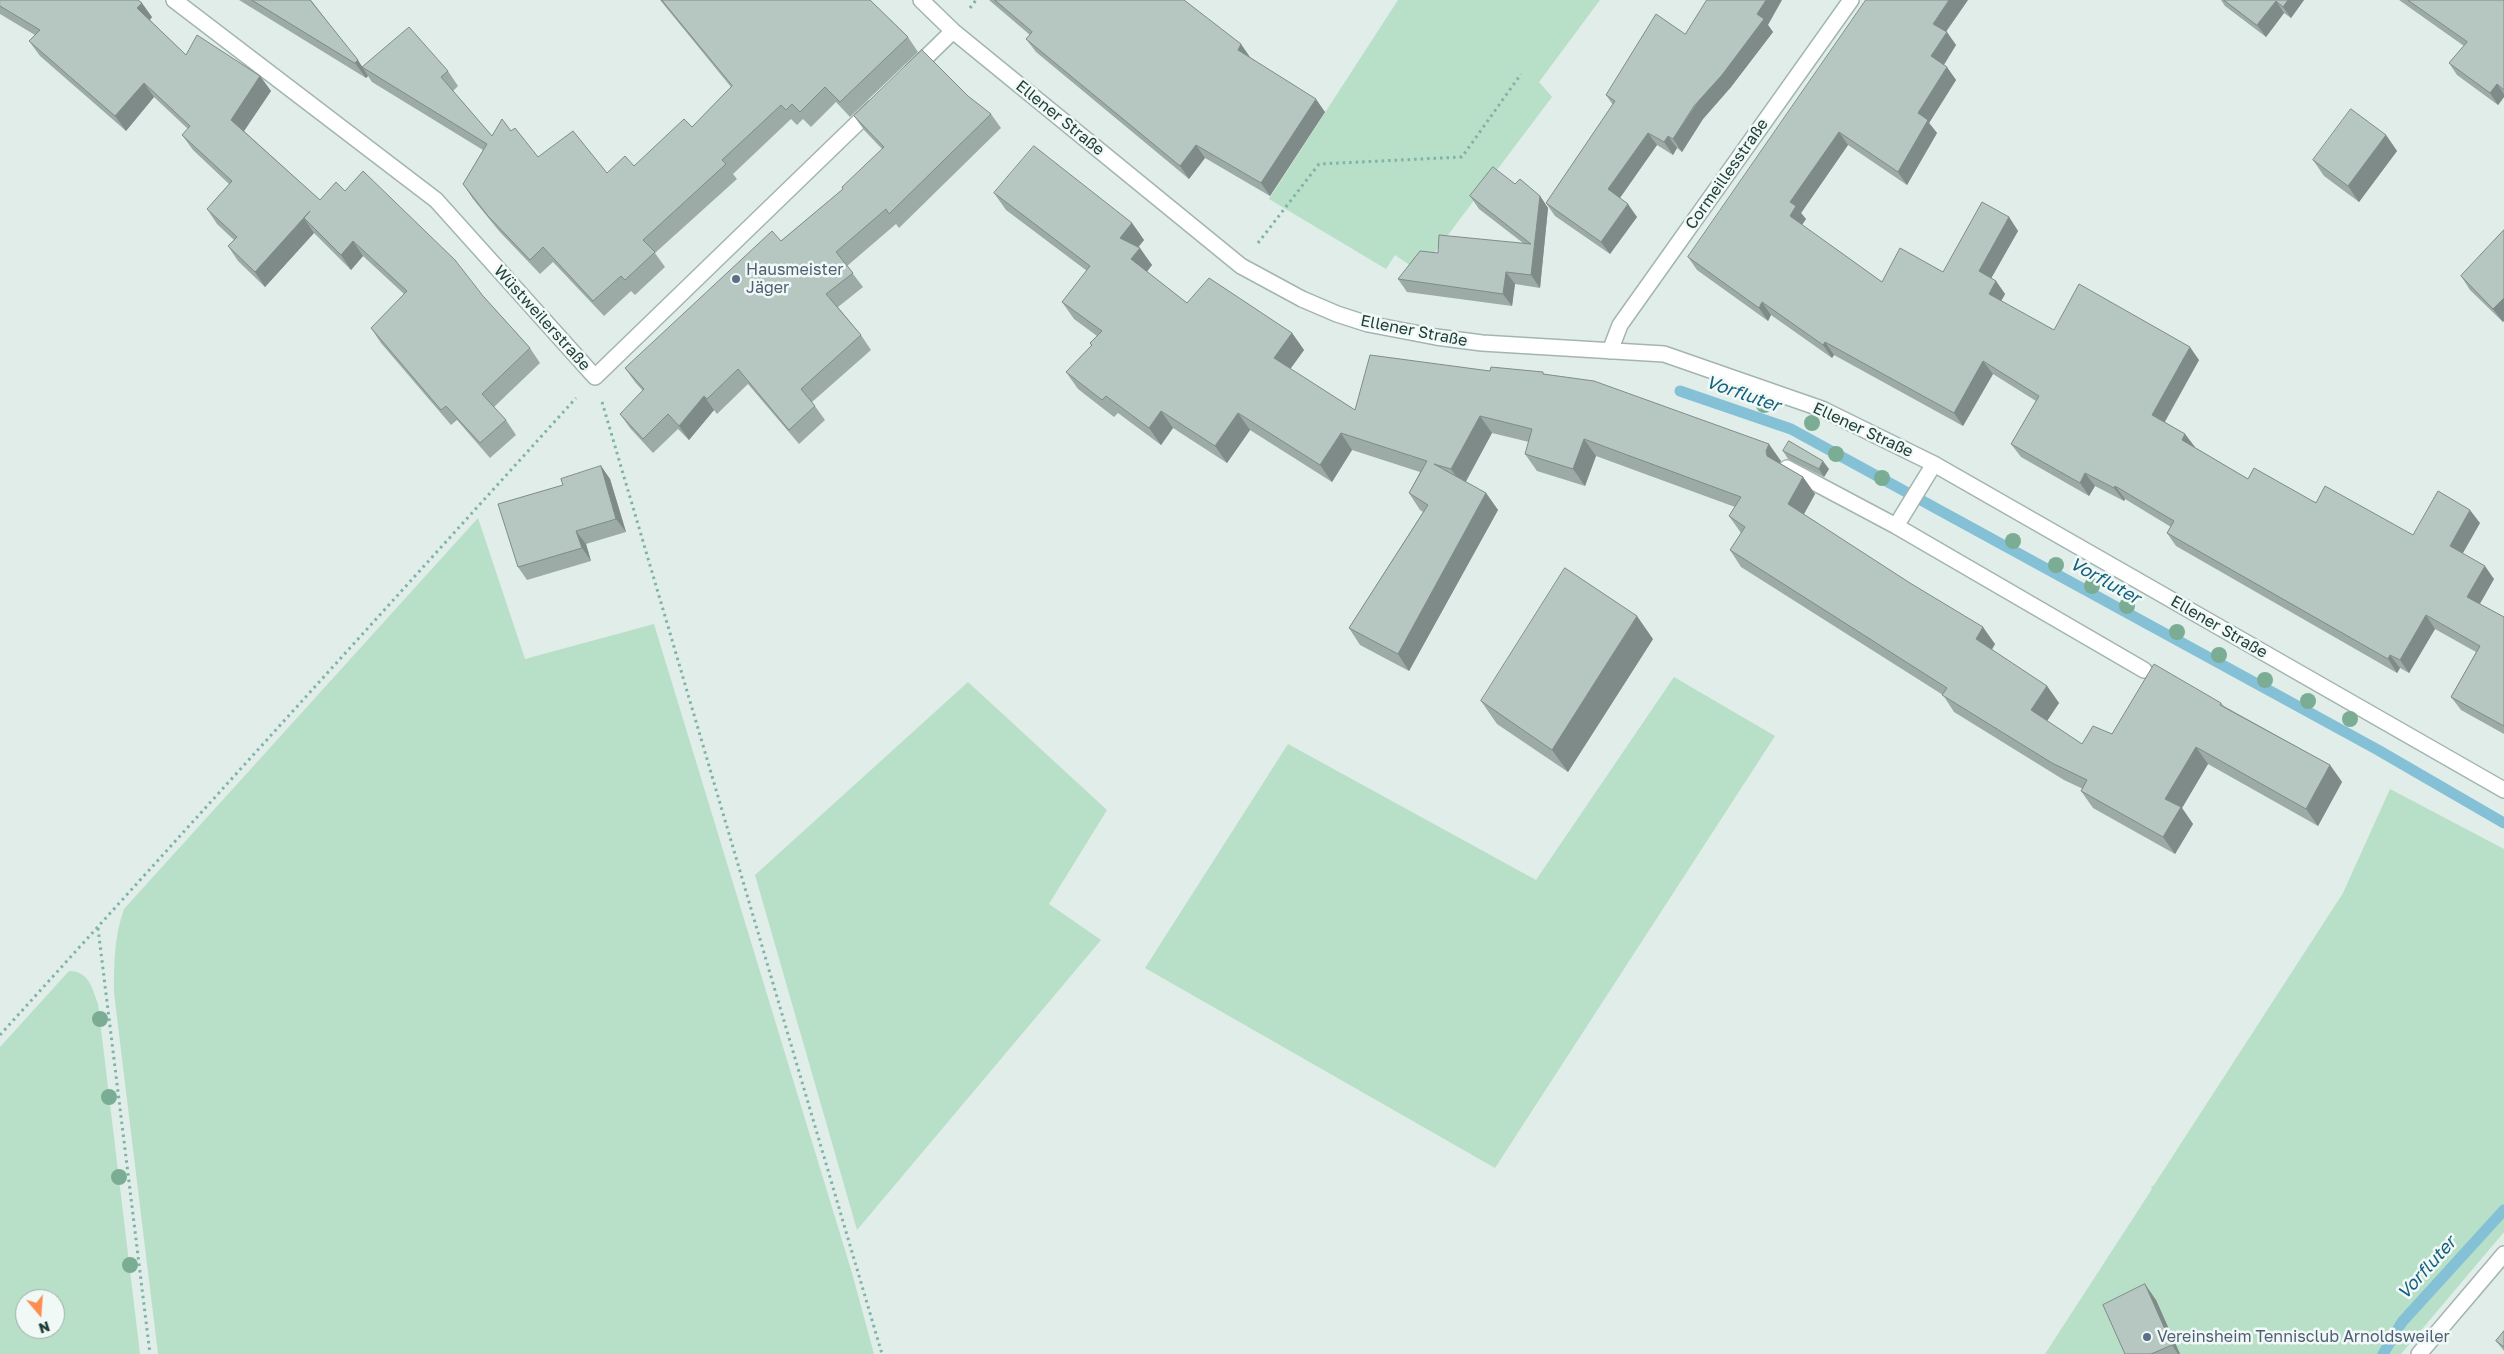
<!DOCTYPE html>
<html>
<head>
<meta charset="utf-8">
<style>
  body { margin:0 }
  #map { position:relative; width:2504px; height:1354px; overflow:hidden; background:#e1ede9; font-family:"Golos Text",sans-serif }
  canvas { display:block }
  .north { position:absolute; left:15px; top:1289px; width:50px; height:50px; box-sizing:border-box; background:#f1f9f6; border:1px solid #9daeab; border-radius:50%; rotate:162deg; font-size:14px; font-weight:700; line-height:20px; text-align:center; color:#203e3a }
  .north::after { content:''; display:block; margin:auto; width:18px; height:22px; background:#fc8e4f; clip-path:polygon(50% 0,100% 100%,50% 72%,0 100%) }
</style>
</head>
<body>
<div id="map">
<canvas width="2504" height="1354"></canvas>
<div class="north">N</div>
</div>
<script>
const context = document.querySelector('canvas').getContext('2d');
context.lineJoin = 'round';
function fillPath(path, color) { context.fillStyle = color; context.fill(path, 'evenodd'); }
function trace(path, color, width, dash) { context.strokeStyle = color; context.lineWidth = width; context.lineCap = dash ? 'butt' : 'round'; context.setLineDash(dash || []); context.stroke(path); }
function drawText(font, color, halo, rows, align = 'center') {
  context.font = font + ' "Golos Text",sans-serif'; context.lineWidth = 5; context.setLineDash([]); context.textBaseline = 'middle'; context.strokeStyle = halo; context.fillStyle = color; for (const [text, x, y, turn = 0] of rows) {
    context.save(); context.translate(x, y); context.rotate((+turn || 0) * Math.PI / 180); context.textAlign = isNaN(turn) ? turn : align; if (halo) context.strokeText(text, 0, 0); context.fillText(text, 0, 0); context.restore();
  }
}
const green = new Path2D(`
  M1398,0H1600L1539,82L1552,97L1420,272L1395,255L1386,269L1269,199Z
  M478,518L525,659L654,624L852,1273L874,1354H158L114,993C114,964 114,937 124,909Z
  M1674,677L1775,736L1495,1168L1145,968L1288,744L1536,880Z
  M968,682L1107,810L1049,904L1101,940L857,1230L755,875Z
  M2390,789L2504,849V1232L2401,1354H2045L2152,1189L2151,1187L2154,1185L2343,893Z
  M69,971C89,971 92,988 98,1004L140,1354H0V1047ZM25,1299H55V1329H25Z`);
const stream = new Path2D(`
  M1680,391L1791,429L2378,750L2504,823
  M2383,1354L2402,1322L2504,1210`);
const path = new Path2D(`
  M970,8L976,0
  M1258,243L1319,164L1462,157L1521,74
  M602,402L882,1354
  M98,928L150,1354
  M0,1035L576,398`);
const minor = new Path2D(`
  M174,0L436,200L595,377L873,108
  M921,0L953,31L1241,266L1302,299L1337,314L1368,324L1436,337L1482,343L1664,354L1822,409L1934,464L2504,790
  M913,70L953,31
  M1610,351L1620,325L1851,0
  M1787,468L1896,526L2144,670
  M1896,526L1934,464
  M2419,1354L2504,1254`);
const trees = [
  [1764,405],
  [1812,423],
  [1836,454],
  [1882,478],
  [2013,541],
  [2056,565],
  [2092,586],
  [2127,606],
  [2177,632],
  [2219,655],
  [2265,680],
  [2308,701],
  [2350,719],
  [100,1019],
  [109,1097],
  [119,1177],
  [130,1265]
];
const wall = new Path2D(`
  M0,0L152,17L150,20L186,55L260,76L271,91L244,131L320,200L345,191L483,296L530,348L540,363L494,407L506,420L516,435L490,458L457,420L451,425L381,343L371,328L404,294L363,256L351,270L314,233L265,287L238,261L228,246L234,240L217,224L207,209L229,184L193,150L182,135L188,129L154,97L126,131L40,56L29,41L35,35L0,14Z
  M239,0H311L362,67L448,71L458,86L453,91L492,136L511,131L538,157L607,173L634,166L692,127L731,87L660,0H870L908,37L918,52L850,117L836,102L811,127L803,119L797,125L791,119L733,174L737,179L655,253L665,267L635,295L631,291L604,316L553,262L540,274L499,231L473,199L463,184L483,150L372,82L368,76L366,78Z
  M989,0H1184L1250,57L1325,112L1270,196L1205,158L1189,179L1036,52L1026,39L1030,35Z
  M1968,0L1946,32L1956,45L1944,65L1956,80L1929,123L1937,133L1907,185L1848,145L1801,213L1806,219L1802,225L1882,282L1943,272L2009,217L2018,231L1991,278L1996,281L2005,294L2001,301L2054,330L2199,360L2165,422L2185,434L2194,447L2248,479L2413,535L2480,523L2462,554L2494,579L2480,604L2504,617V734L2461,710L2451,697L2476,652L2435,629L2409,673L2400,668L2397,673L2176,546L2167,533L2171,527L2125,499L2124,501L2095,486L2089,496L2021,457L2011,444L2036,401L1993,374L1963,426L1834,355L1832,358L1771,315L1768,321L1697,270L1688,257Z
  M2221,0H2304L2291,18L2284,13L2266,37L2225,6Z
  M2399,0H2504V97L2498,105L2457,75L2449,63L2464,46Z
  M1768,25L1773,32L1731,87L1703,119L1682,152L1677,148L1673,155L1657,145L1620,198L1637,217L1610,254L1555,216L1546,203L1613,105L1606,95L1685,34Z
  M968,96L991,114L1001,128L899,228L896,224L847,266L863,287L838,307L861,335L871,350L812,402L825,420L799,444L748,384L717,414L714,410L689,440L678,429L653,453L630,428L620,414L643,391L635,382L625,368L781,241L843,189L882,149L864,130L854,116Z
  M2386,135L2397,151L2359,202L2324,176L2313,160Z
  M1515,184L1540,196L1548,208L1540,288L1515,284L1512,306L1407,292L1398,279L1438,253L1523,243L1479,209L1470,196Z
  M994,193L1132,223L1144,240L1138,247L1152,265L1147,272L1187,303L1292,333L1304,350L1290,369L1355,410L1490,371L1545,374L1781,461L1780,463L1803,477L1815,494L1804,514L1995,644L1992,650L2047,686L2059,703L2047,721L2082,744L2112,734L2221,703L2224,706L2330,765L2342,782L2318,826L2208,764L2182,808L2193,824L2175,854L2093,808L2081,791L2083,789L2064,780L1954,712L1943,695L1741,567L1730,550L1741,533L1729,516L1735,507L1596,456L1585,486L1537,471L1525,454L1529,442L1492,433L1466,482L1486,493L1498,510L1409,671L1360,645L1349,628L1423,512L1420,510L1409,493L1420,472L1352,450L1332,482L1250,430L1227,463L1173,428L1161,445L1118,413L1114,417L1078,389L1066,372L1091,346L1090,343L1097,336L1074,319L1062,302L1087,271L1006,210Z
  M2504,230L2503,322L2470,290L2461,276Z
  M1783,451L1829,469L1824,477L1788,459Z
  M601,466L610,479L626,532L586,544L591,561L527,580L518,567L563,485Z
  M1653,639L1568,772L1497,724L1481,701Z
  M2156,1300L2180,1354H2125Z
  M2504,1331V1351L2496,1341Z`);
const shadedWall = new Path2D(`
  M1766,0H1782L1768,25L1773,32L1731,87L1703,119L1682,152L1673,139L1757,14Z
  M1949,0H1968L1942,37L1933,24Z
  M2288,0H2304L2291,18L2283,7Z
  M2276,1L2284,13L2266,37L2257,25Z
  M142,3L152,17L148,22L137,8Z
  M1947,32L1956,45L1941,69L1931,56Z
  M1241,44L1250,57L1238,50Z
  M358,60L368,76L366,78L355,63Z
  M1947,67L1956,80L1929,123L1937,133L1907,185L1898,172L1918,113Z
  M260,76L271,91L242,134L231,120Z
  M144,83L154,97L126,131L115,116Z
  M2497,84L2504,94V97L2498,105L2490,93Z
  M1316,99L1325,112L1270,196L1261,183Z
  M1839,132L1848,145L1801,213L1806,219L1799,229L1790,216V202Z
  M1648,133L1657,145L1617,202L1608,189Z
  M2386,135L2397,151L2359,202L2348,186Z
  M1668,136L1677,148L1673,155L1664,142Z
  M1196,145L1205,158L1189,179L1180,166Z
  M1540,196L1548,208L1540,288L1531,275Z
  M1628,204L1637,217L1610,254L1601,242Z
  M310,211L304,218L314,233L265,287L255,272Z
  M2009,217L2018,231L1988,284L1979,271Z
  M1132,223L1144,240L1132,255L1120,238Z
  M353,241L363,256L351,270L341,255Z
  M1140,248L1152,265L1143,276L1131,259Z
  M1506,272L1515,284L1512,306L1503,294Z
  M1996,281L2005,294L1998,307L1989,294Z
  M2504,298V321L2503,322L2493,309Z
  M1762,302L1771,315L1768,321L1759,308Z
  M1292,333L1304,350L1286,375L1274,358Z
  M1825,342L1834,355L1832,358L1823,345Z
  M2190,347L2199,360L2161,428L2152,415Z
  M1983,361L1993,374L1963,426L1954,413Z
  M704,396L714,410L689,440L679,426Z
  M1161,411L1173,428L1161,445L1149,428Z
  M1238,413L1250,430L1227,463L1215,446Z
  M1480,416L1492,433L1463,486L1451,469Z
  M1341,433L1352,450L1332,482L1320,465Z
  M2185,434L2195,447L2191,453L2182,440Z
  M1584,439L1596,456L1585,486L1573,469Z
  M1769,444L1781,461L1778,468L1767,456L1766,451Z
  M1823,461L1829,469L1824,477L1819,469Z
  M601,466L610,479L626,532L616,519Z
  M2085,473L2095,486L2089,496L2080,483Z
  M1803,477L1815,494L1800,521L1788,504Z
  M2115,486L2125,499L2124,501L2114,488Z
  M1486,493L1498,510L1409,671L1398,654Z
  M2470,510L2480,523L2459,560L2450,546Z
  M576,531L586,544L591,561L582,548Z
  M2485,566L2494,579L2476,610L2467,597Z
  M2426,615L2435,629L2409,673L2400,660Z
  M1637,616L1653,639L1568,772L1552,750Z
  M1983,627L1995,644L1987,656L1976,639Z
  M2390,655L2400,668L2397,673L2388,659Z
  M2047,686L2059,703L2043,727L2031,710Z
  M2196,747L2208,764L2182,808L2193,824L2175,854L2163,837L2165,799Z
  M2330,765L2342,782L2318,826L2306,809Z
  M2145,1284L2156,1300L2180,1354H2178L2172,1345Z`);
const building = new Path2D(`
  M0,0H138L142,3L137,8L186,55L197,35L260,76L231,120L320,200L336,182L345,191L363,171L455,260L483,296L530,348L482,394L506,420L480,443L446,406L441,410L371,328L407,291L353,241L341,255L304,218L310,211L255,272L228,246L237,237L207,209L232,181L182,135L190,126L144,83L115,116L29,41L40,30L0,6Z
  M252,0H310L358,60L355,63Z
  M662,0H870L908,37L840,102L825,87L800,112L792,104L786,110L781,105L722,160L726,164L643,240L655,252L625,280L621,276L593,301L543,247L530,260L488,216L463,184L487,144L362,67L409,27L448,71L441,77L492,136L502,119L511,131L515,128L538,157L573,131L607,173L625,156L634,166L684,119L692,127L732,86Z
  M995,0H1184L1241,44L1238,50L1316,99L1261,183L1196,145L1180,166L1026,39L1032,32Z
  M1707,0H1766L1757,14L1764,19L1722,75L1694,106L1673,139L1668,136L1664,142L1648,133L1608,189L1628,204L1601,242L1546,203L1615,101L1606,95L1656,14L1685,34Z
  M1866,0H1949L1933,24L1947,32L1931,56L1947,67L1918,113L1928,120L1898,172L1839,132L1790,202L1796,206L1790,216L1882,282L1900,248L1943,272L1982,202L2009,217L1979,271L1996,281L1989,294L2054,330L2079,284L2190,347L2152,415L2185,434L2182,440L2248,479L2254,468L2316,503L2325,486L2413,535L2438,491L2470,510L2450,546L2485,566L2467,597L2504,617V726L2451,697L2480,646L2426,615L2400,660L2390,655L2388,659L2167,533L2174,521L2115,486L2114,488L2085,473L2080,483L2011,444L2039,396L1983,361L1954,413L1825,342L1823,345L1762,302L1759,308L1688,257Z
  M2224,0H2288L2283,7L2276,1L2257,25Z
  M2408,0H2504V90L2497,84L2490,93L2449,63L2467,42Z
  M922,50L968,96L991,114L889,214L886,209L836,252L853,273L826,294L861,335L801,389L815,406L789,430L738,369L707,399L704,396L679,426L668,414L643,439L620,414L644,389L625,368L772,231L781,241L843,189L842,187L884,147L854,116Z
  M2351,109L2386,135L2348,186L2313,160Z
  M1034,146L1132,223L1120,238L1140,248L1131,259L1187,303L1209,278L1292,333L1274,358L1355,410L1370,355L1490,371L1491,367L1543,372V374L1594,381L1769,444L1766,451L1767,456L1803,477L1788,504L1910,583L1983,627L1976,639L2047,686L2031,710L2082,744L2093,726L2112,734L2154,664L2221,703L2220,705L2330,765L2306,809L2196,747L2165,799L2181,807L2163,837L2081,791L2087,780L2052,763L1942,695L1947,688L1730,550L1745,527L1729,516L1741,497L1584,439L1573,469L1525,454L1532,429L1480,416L1451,469L1434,464L1486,493L1398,654L1349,628L1428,505L1409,493L1427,461L1341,433L1320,465L1238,413L1215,446L1161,411L1149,428L1106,396L1102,400L1066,372L1092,345L1090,343L1102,331L1062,302L1090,266L994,193Z
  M1493,167L1515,184L1520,179L1540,196L1531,275L1506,272L1503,294L1398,279L1420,251L1438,253L1439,235L1531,244L1470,196Z
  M2504,230V298L2493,309L2461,276Z
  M1789,441L1823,461L1819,469L1783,451Z
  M601,466L616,519L576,531L582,548L518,567L498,504L563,485L561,479Z
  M1565,568L1637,616L1552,750L1481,701Z
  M2145,1284L2172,1345L2151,1354H2125L2103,1305Z
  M2504,1331V1347L2496,1341Z`);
const markers = [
  [736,279,5,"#5c6f8a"],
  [2147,1337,5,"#5c6f8a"]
];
const streetNames = [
  ["Ellener Straße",1060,118,39],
  ["Cormeillesstraße",1727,174,-55],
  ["Wüstweilerstraße",542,318,48],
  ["Ellener Straße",1414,331,11],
  ["Ellener Straße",1863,430,25],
  ["Ellener Straße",2219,627,30]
];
const serviceNames = [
  ["Hausmeister",746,270],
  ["Jäger",746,288],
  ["Vereinsheim Tennisclub Arnoldsweiler",2157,1337]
];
const waterNames = [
  ["Vorfluter",1743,394,19],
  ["Vorfluter",2105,581,29],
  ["Vorfluter",2427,1268,-48]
];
fillPath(green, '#b8dfc7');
trace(stream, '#84c0d6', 11);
trace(minor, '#a3b5b1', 18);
trace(path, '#7fb3a8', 3, [2.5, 4]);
trace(minor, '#fff', 15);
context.fillStyle = '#7bad95';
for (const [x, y] of trees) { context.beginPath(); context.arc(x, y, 8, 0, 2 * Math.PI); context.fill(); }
fillPath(wall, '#9daba7');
fillPath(shadedWall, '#7f8b88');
fillPath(building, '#b6c7c2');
trace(building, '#7f8b88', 1);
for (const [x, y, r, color] of markers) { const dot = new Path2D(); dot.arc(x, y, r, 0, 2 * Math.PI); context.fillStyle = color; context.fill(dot); trace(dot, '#f1f9f6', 2); }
drawText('16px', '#203e3a', '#f1f9f6', streetNames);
drawText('16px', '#4e5e75', '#f1f9f6', serviceNames, 'left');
drawText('italic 18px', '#15617f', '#f1f9f6', waterNames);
</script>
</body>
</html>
